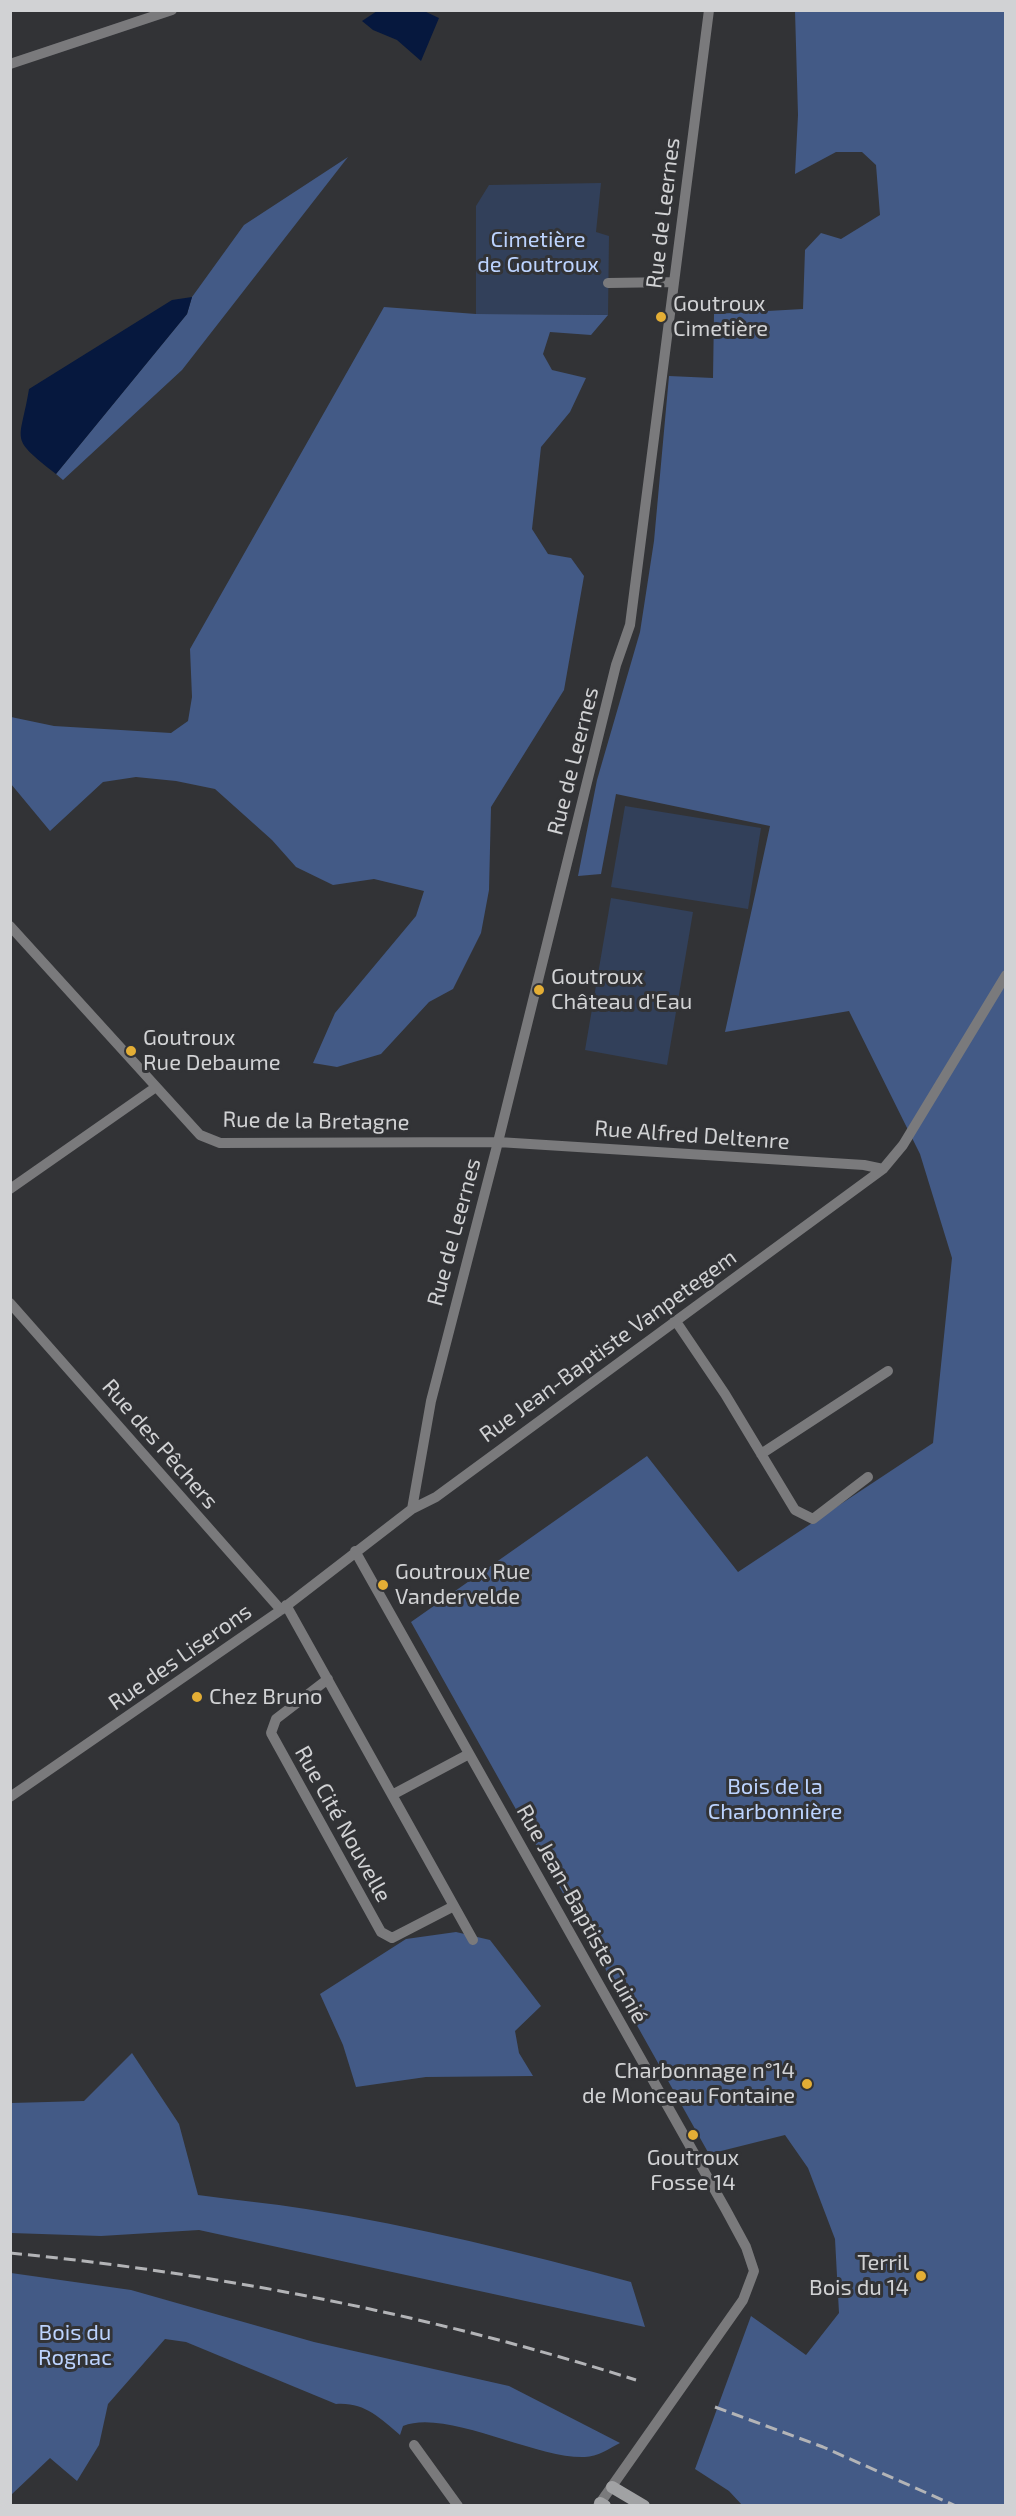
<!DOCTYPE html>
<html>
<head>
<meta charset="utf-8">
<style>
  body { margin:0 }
  #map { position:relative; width:1016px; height:2516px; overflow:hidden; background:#323336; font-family:"Exo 2",sans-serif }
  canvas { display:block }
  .frame { position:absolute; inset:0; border:12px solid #d1d2d4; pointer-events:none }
</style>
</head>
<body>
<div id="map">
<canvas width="1016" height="2516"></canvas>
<div class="frame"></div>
</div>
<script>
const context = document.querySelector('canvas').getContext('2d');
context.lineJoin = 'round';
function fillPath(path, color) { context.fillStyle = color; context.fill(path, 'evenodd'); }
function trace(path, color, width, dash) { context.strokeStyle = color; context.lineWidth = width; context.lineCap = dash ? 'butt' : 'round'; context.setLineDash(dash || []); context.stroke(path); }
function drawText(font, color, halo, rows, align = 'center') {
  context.font = font + ' "Exo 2",sans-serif'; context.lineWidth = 6; context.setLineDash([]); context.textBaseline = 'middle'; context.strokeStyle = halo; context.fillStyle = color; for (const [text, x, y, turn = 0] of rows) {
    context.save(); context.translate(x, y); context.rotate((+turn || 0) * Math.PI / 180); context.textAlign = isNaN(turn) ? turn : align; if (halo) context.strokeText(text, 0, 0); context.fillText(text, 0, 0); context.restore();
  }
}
const green = new Path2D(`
  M601,183L596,232L609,236L608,315L476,314V206L489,185Z
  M625,806L761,828L748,909L611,887Z
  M611,898L693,912L667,1065L585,1050Z`);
const forest = new Path2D(`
  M795,11H1005V2505H742L729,2491L695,2469L751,2316L806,2355L839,2313L835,2239L808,2168L785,2135L709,2154L411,1622L647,1456L738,1572L933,1443L952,1258L920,1154L849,1011L725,1032L770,826L616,794L601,874L578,876L597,780L640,632L654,541L669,376L713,378L714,314L803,309L805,250L821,233L841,239L880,215L876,165L862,152H836L795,174L798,115Z
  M348,157L182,370L63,480L56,474L187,314L192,297L244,225Z
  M384,307L476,314L608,315L591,335L550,332L543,354L552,370L586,378L570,412L541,447L532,529L548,554L571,558L584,576L564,690L491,807L489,890L481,933L453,989L429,1002L381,1054L337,1067L313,1063L335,1013L416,916L424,891L374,879L333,885L296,867L272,840L215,789L176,781L136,777L103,782L50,831L11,784V717L54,726L171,733L188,721L192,697L190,649Z
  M456,1932L490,1940L541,2006L515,2031L519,2053L533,2076L426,2077L356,2087L343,2045L320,1994L406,1939Z
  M132,2053L179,2124L198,2195C234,2200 270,2203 306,2209C416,2226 523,2253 631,2282L645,2327L199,2230L101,2236L11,2233V2103L84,2101Z
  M11,2273L131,2290L314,2342L509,2386L620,2443C610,2448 597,2457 585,2457C536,2459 445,2408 403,2426L400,2435C379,2417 364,2402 336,2404L186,2342L165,2339L108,2404L99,2445L77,2481L50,2458L11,2495Z`);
const water = new Path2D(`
  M377,11H424L439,18L421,61L397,40L373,30L362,21Z
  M192,297L187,314L56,474C8,436 20,444 29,389L172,300Z`);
const street = new Path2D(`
  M10,64L172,10
  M608,283L674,282
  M10,926L200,1135L220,1143L498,1142L864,1165L883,1169
  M10,1189L156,1087
  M10,1303L281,1610
  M675,1320L725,1394L795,1510L813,1519L868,1477
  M761,1454L888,1371
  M412,1509L431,1401L498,1142L616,665L630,625L709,10
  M355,1551L726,2210L746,2247L754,2271L743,2300L598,2506
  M286,1605L473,1940
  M328,1679L276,1719L271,1733L381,1932L392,1938L454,1906
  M392,1795L469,1754
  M10,1797L281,1610L412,1509L436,1497L883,1169L903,1145L1006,975
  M414,2445L458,2506`);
const secondary = new Path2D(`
  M612,2487L644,2506
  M600,2503L605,2506`);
const rail = new Path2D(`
  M10,2253C224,2274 432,2315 636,2380
  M715,2407L823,2447L956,2506`);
const markers = [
  [661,317,6,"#e4ae35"],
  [539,990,6,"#e4ae35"],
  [131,1051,6,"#e4ae35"],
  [383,1585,6,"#e4ae35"],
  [197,1697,6,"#e4ae35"],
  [807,2084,6,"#e4ae35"],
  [693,2135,6,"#e4ae35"],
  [921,2276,6,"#e4ae35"]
];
const streetNames = [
  ["Rue de Leernes",663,213,-83],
  ["Rue de Leernes",573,761,-76],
  ["Rue de la Bretagne",316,1121,1],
  ["Rue Alfred Deltenre",692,1135,4],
  ["Rue de Leernes",454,1232,-75],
  ["Rue Jean-Baptiste Vanpetegem",608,1346,-36],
  ["Rue des Pêchers",160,1444,49],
  ["Rue des Liserons",180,1657,-35],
  ["Rue Cité Nouvelle",343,1824,61],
  ["Rue Jean-Baptiste Cuinié",582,1914,61]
];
const parkNames = [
  ["Cimetière",538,240],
  ["de Goutroux",538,265],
  ["Bois de la",775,1787],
  ["Charbonnière",775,1812],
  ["Bois du",75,2333],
  ["Rognac",75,2358]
];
const poiNames = [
  ["Goutroux",673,304],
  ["Cimetière",673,329],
  ["Goutroux",551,977],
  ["Château d'Eau",551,1002],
  ["Goutroux",143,1038],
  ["Rue Debaume",143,1063],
  ["Goutroux Rue",395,1572],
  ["Vandervelde",395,1597],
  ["Chez Bruno",209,1697],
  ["Charbonnage n°14",795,2071,"right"],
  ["de Monceau Fontaine",795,2096,"right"],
  ["Goutroux",693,2158,"center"],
  ["Fosse 14",693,2183,"center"],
  ["Terril",909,2263,"right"],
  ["Bois du 14",909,2288,"right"]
];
fillPath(green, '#32405a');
fillPath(forest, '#435a86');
fillPath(water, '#06183e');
trace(street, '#7a7a7c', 10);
trace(secondary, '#a1a2a4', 12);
trace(rail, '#b3b4b7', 3, [12, 6]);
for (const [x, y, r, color] of markers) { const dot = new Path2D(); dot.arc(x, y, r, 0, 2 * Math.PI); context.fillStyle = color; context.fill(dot); trace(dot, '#323336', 2); }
drawText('22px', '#d1d2d4', '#323336', streetNames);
drawText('22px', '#bcd3fe', '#323336', parkNames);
drawText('22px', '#d1d2d4', '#323336', poiNames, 'left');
</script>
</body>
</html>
